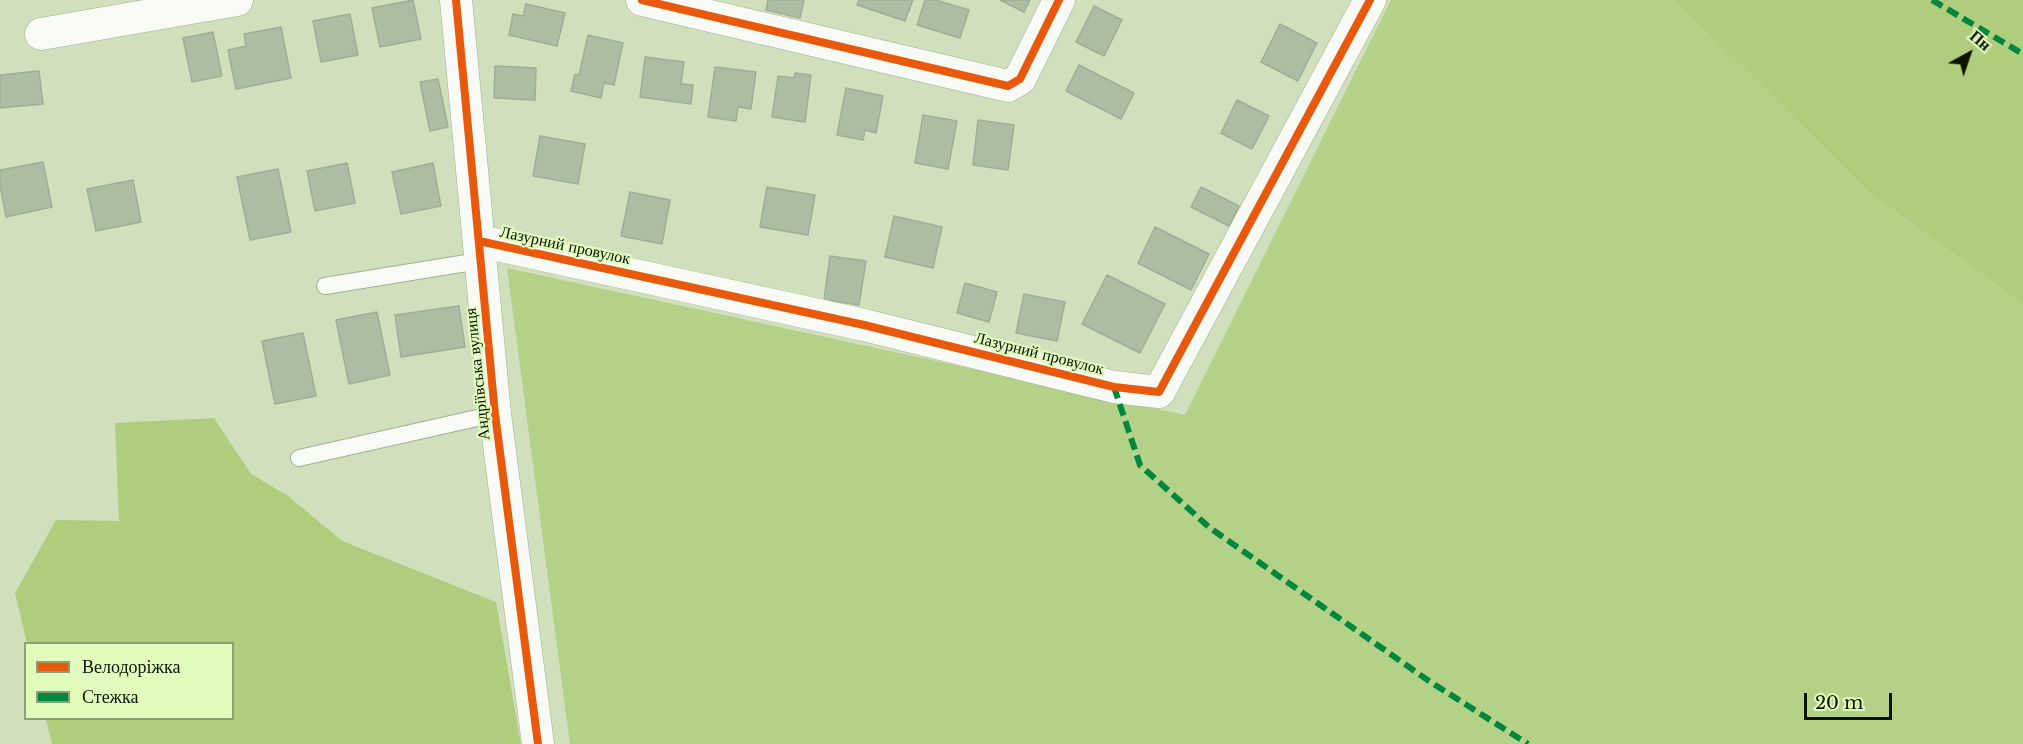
<!DOCTYPE html>
<meta charset="utf-8">
<style>
body{margin:0}
#map{position:relative;width:2023px;height:744px;overflow:hidden;background:#d0dfbc;font-family:"Libre Baskerville",serif}
canvas{display:block}
.legend{position:absolute;left:24px;top:642px;width:210px;height:78px;box-sizing:border-box;background:#e0fbbb;border:2px solid #8b9f70;margin:0;padding:8px 10px;list-style:none;font-size:18px;color:#0c1400}
.legend li{display:flex;align-items:center;gap:12px;height:30px}
.legend b{width:30px;border:2px solid #8b9f70}
.north{position:absolute;left:1939px;top:24px;width:60px;height:60px;-webkit-text-stroke:4px #e0fbbb;paint-order:stroke;rotate:40deg;font-size:16px;font-weight:700;line-height:24px;text-align:center;color:#0c1400}
.north::after{content:'';display:block;margin:auto;width:21px;height:27px;background:#0c1400;clip-path:polygon(50% 0,100% 100%,50% 72%,0 100%)}
.scale{position:absolute;left:1804px;top:693px;width:88px;height:27px;box-sizing:border-box;border:3px solid #0c1400;border-top:0;padding-left:8px;font-size:18px;line-height:21px;white-space:nowrap;color:#0c1400;-webkit-text-stroke:4px #e0fbbb;paint-order:stroke}
</style>
<div id="map">
<canvas width="2023" height="744"></canvas>
<ul class="legend">
<li><b style="height:8px;background:#e8590c"></b>Велодоріжка</li>
<li><b style="height:8px;background:#00873e"></b>Стежка</li>
</ul>
<div class="north">Пн</div>
<div class="scale">20 m</div>
</div>
<script>
const c = document.querySelector('canvas').getContext('2d');
c.lineJoin = 'round';
function fill(path, color) { c.fillStyle = color; c.fill(path, 'evenodd'); }
const shape = rows => new Path2D(rows.map(r => 'M' + r).join(''));
function strokePath(path, color, width, dash) { c.strokeStyle = color; c.lineWidth = width; c.lineCap = dash ? 'butt' : 'round'; c.setLineDash(dash || []); c.stroke(path); }
function write(font, color, halo, rows, align = 'center') {
  c.font = font + ' "Libre Baskerville",serif'; c.lineWidth = 4.5; c.setLineDash([]); c.textBaseline = 'middle'; c.strokeStyle = halo; c.fillStyle = color; for (const [text, x, y, turn = 0] of rows) {
    c.save(); c.translate(x, y); c.rotate((+turn || 0) * Math.PI / 180); c.textAlign = isNaN(turn) ? turn : align; if (halo) c.strokeText(text, 0, 0); c.fillText(text, 0, 0); c.restore();
  }
}
fill(shape([
 [1391,0,1674,0,1871,194,2023,304,2023,744,570,744,507,268,1185,415]
]), '#b4d188');
fill(shape([
 [1674,0,2023,0,2023,304,1871,194],
 [214,418,251,474,288,496,342,541,496,602,521,744,52,744,46,719,232,718,232,644,27,643,15,593,56,520,119,521,115,423]
]), '#afcd7c');
const building = shape([
 [413,0,421,39,380,47,372,8,413,0],
 [768,0,804,0,800,18,766,10,768,0],
 [859,0,913,0,905,21,857,5,859,0],
 [925,0,936,0,969,10,960,38,917,25,925,0],
 [1000,0,1030,0,1024,12,1000,0],
 [526,4,565,13,557,46,509,35,513,14,523,16,526,4],
 [1094,6,1122,20,1104,56,1076,42,1094,6],
 [350,14,358,55,321,62,313,21,350,14],
 [1280,24,1317,43,1298,81,1261,62,1280,24],
 [281,27,291,78,236,89,228,50,246,46,244,34,281,27],
 [213,32,222,76,192,82,183,38,213,32],
 [588,35,623,43,614,85,604,83,601,98,571,91,575,74,579,75,588,35],
 [645,57,684,62,681,84,693,85,691,104,640,97,645,57],
 [1079,65,1134,93,1121,119,1066,91,1079,65],
 [495,66,536,68,535,100,494,98,495,66],
 [715,67,756,72,751,109,738,107,736,121,708,117,715,67],
 [39,71,43,104,0,108,0,75,39,71],
 [795,73,811,75,805,122,772,117,778,76,794,78,795,73],
 [438,79,448,127,430,131,420,82,438,79],
 [846,88,883,96,876,133,865,130,863,140,837,135,846,88],
 [1237,100,1269,116,1252,149,1221,133,1237,100],
 [923,115,957,121,948,169,915,163,923,115],
 [978,120,1014,125,1008,170,973,165,978,120],
 [540,136,585,144,578,184,533,176,540,136],
 [43,162,52,207,6,217,0,185,0,170,43,162],
 [347,163,355,203,315,211,307,171,347,163],
 [433,163,441,206,401,214,392,172,433,163],
 [278,169,291,232,250,240,237,177,278,169],
 [133,180,141,222,96,231,87,189,133,180],
 [767,187,815,195,808,235,760,227,767,187],
 [1201,187,1239,206,1229,226,1191,207,1201,187],
 [630,192,670,200,662,244,621,236,630,192],
 [894,216,942,227,933,268,885,257,894,216],
 [1155,227,1209,254,1191,290,1138,263,1155,227],
 [830,256,866,261,859,305,824,300,830,256],
 [1107,275,1165,304,1140,353,1082,324,1107,275],
 [965,283,997,292,989,322,957,313,965,283],
 [1024,294,1065,302,1057,341,1016,333,1024,294],
 [459,306,465,347,401,357,395,315,459,306],
 [377,312,390,375,349,384,336,320,377,312],
 [303,333,316,396,275,404,262,341,303,333]
]);
fill(building, '#adbda4');
strokePath(building, '#9eaf96', 1.5);
const lane = shape([
 [325,286,479,261],
 [299,458,495,414]
]);
const street = shape([
 [456,0,495,414,538,744],
 [642,0,1008,86,1020,79,1059,0],
 [41,34,237,0],
 [479,241,864,325,1114,387,1159,392,1370,0]
]);
strokePath(lane, '#a3af93', 18);
strokePath(street, '#a3af93', 33);
strokePath(lane, '#f8faf5', 16);
strokePath(street, '#f8faf5', 32);
strokePath(shape([
 [1932,0,2023,54],
 [1114,387,1140,465,1210,528,1429,681,1528,744]
]), '#00873e', 6, [12, 6]);
strokePath(shape([
 [456,0,495,414,538,744],
 [642,0,1008,86,1020,79,1059,0],
 [479,241,864,325,1114,387,1159,392,1370,0]
]), '#e8590c', 8);
write('16px', '#0c1400', '#e0fbbb', [
 ["Лазурний провулок",565,246,12],
 ["Лазурний провулок",1039,354,14],
 ["Андріївська вулиця",478,374,-96]
]);
</script>
